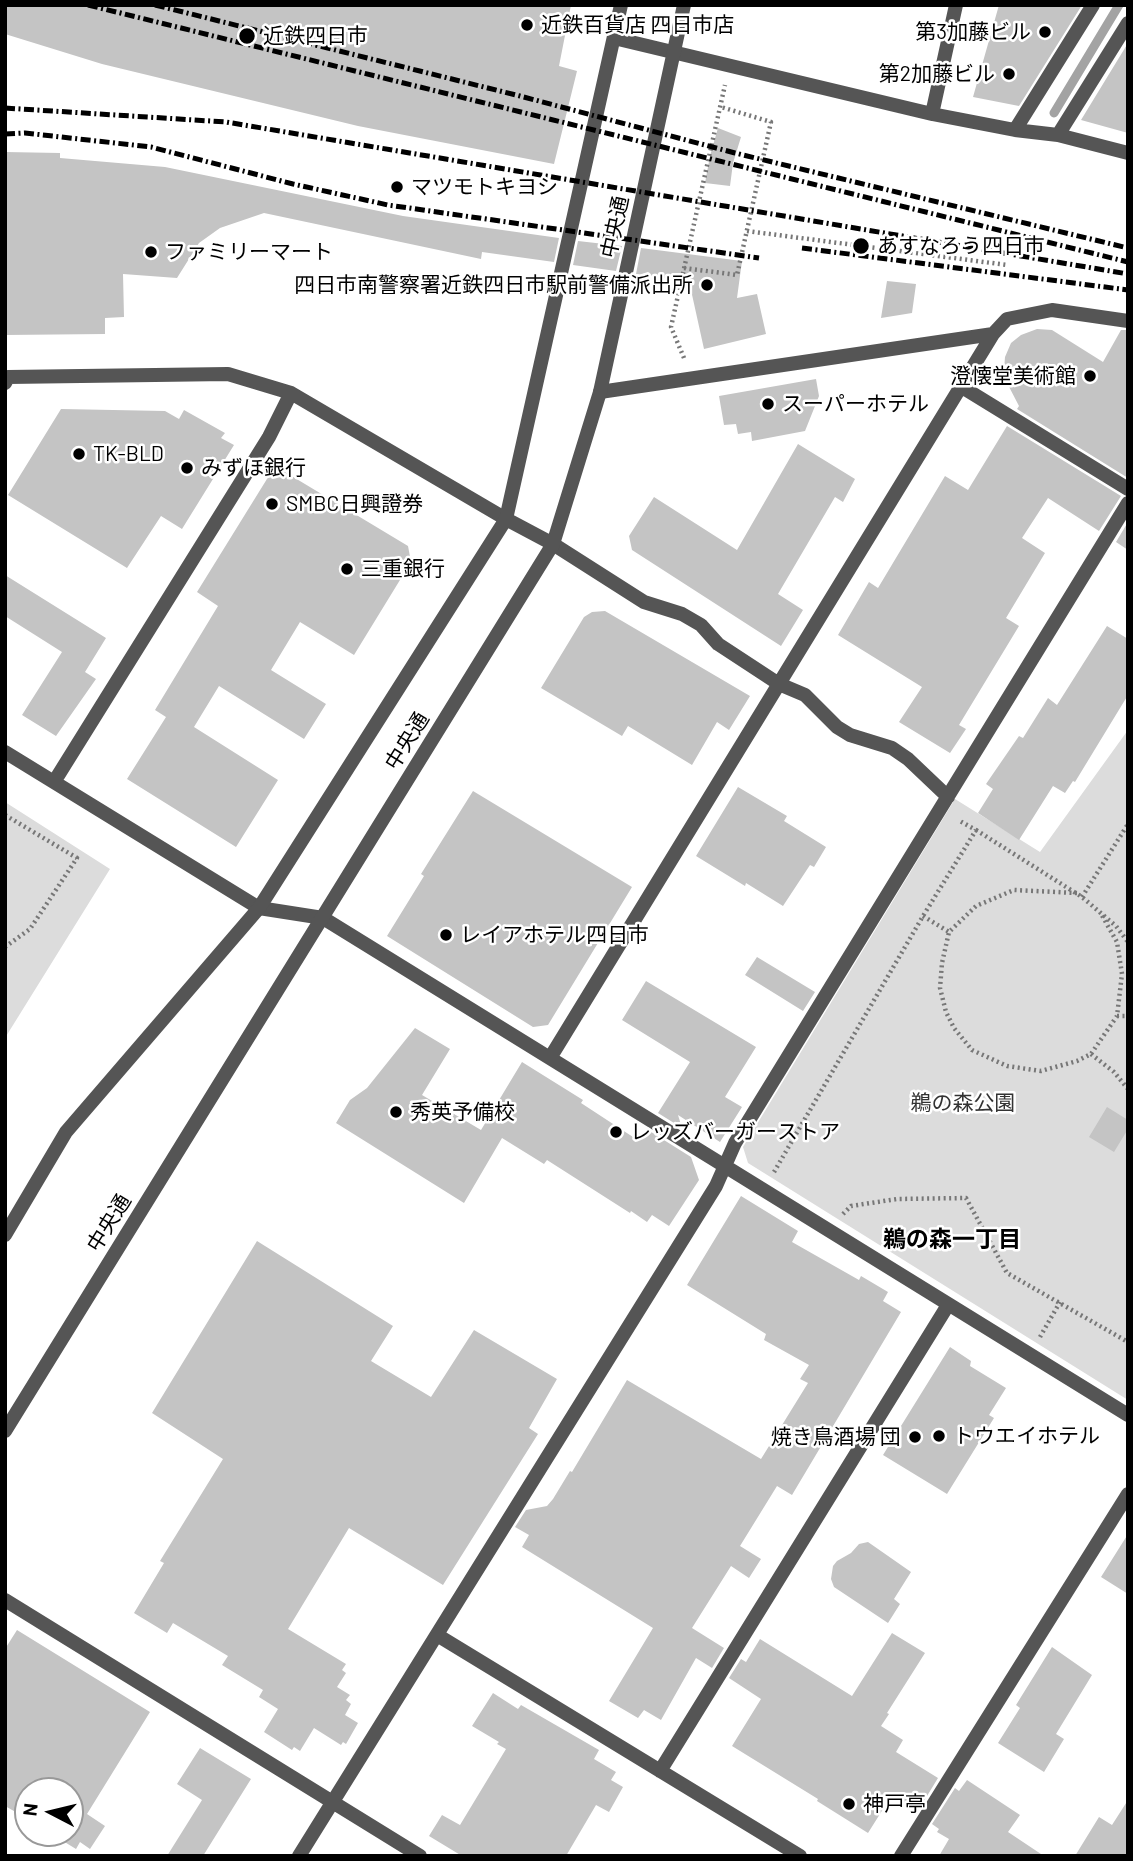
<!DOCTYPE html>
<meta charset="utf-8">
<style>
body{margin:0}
#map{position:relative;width:1133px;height:1861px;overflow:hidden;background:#fff;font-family:Barlow,sans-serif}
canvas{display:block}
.frame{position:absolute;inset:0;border:7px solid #000;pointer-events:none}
.north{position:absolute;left:14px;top:1777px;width:70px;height:70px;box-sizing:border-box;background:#fff;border:2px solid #999;border-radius:50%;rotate:277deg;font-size:19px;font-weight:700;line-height:28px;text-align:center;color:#000}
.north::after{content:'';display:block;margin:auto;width:24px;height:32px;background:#000;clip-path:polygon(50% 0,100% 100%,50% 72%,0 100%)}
</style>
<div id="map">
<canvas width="1133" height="1861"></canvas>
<div class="frame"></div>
<div class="north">N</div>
</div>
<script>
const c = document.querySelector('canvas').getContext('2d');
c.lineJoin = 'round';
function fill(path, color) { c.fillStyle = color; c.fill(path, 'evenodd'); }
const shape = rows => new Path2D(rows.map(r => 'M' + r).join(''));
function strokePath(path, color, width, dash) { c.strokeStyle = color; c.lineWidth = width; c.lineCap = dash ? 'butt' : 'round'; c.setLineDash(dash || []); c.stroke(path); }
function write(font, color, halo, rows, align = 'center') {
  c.font = font + ' Barlow,"Noto Sans JP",sans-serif'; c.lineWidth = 5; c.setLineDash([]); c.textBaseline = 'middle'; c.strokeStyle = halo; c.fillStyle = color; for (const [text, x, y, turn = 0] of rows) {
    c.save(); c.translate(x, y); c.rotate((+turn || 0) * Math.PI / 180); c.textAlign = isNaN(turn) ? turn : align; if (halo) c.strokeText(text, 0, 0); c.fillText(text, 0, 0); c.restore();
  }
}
fill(shape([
 [1128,730,1128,1400,748,1163,743,1147,955,799,1040,852],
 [5,802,110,869,5,1038]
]), '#dcdcdc');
strokePath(shape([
 [1054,113,1119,5]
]), '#a3a3a3', 9);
fill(shape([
 [5,5,571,5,559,66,577,71,554,164,358,126,102,64,5,34],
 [999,5,1082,5,1019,106,973,97],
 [1128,43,1128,133,1081,120],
 [718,128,741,137,733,163,730,186,705,183,710,156],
 [5,152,60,153,60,158,165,167,403,216,559,238,554,262,482,252,481,259,264,213,220,228,199,243,177,278,123,274,124,317,105,318,105,334,5,335],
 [578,241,622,246,616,271,573,265],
 [641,248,742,261,737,298,757,294,766,334,704,349,689,281,636,274],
 [887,281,916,284,912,313,881,318],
 [1037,329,1052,330,1103,362,1121,330,1128,330,1128,478,1017,409,1019,406,1006,381,1004,370,1005,357,1011,343,1021,335],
 [816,379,819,396,805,431,752,441,751,432,738,434,736,424,724,425,719,396],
 [61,409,165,411,179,419,184,410,225,433,221,438,234,445,182,529,161,516,127,568,8,495],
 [1007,426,1121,496,1099,531,1048,498,1022,538,1045,553,1006,618,1019,626,959,725,966,729,950,753,899,722,922,687,838,635,869,582,878,588,945,476,968,490],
 [798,444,855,479,843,502,835,497,778,594,803,610,781,646,632,550,629,536,654,497,737,550],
 [275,466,408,546,411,562,354,655,300,622,271,670,326,704,304,739,219,686,194,727,278,780,236,847,127,779,166,717,155,710,218,606,197,592],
 [1128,522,1128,550,1116,542],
 [5,575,106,638,85,672,96,679,56,736,22,715,62,652,5,616],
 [605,611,750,696,729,730,717,722,692,765,628,726,622,736,541,688,584,617,592,612],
 [1107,626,1128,639,1128,695,1075,782,1073,781,1065,793,1053,786,1019,840,978,813,993,789,986,784,1019,736,1023,738,1048,698,1057,705],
 [738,787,787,816,784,821,826,847,814,867,810,865,783,906,746,883,745,886,696,856],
 [473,791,632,887,548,1025,533,1027,387,936,424,876,421,874],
 [757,957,815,992,803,1011,745,975],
 [646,981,756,1047,725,1097,742,1107,720,1142,678,1115,682,1128,658,1113,690,1062,622,1020],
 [415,1028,450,1049,422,1095,481,1130,522,1062,583,1100,581,1103,633,1137,636,1131,644,1136,648,1130,691,1157,699,1180,669,1226,652,1215,647,1222,631,1211,630,1213,547,1160,544,1164,502,1138,464,1203,336,1123,350,1100,367,1088],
 [1107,1107,1128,1120,1128,1129,1114,1152,1089,1137],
 [741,1196,798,1231,792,1242,859,1280,861,1276,888,1292,883,1301,901,1312,792,1495,777,1486,740,1546,761,1559,749,1578,731,1566,692,1628,724,1648,712,1668,696,1658,661,1720,644,1710,638,1718,609,1701,653,1628,522,1547,529,1535,515,1527,526,1510,547,1506,553,1499,570,1471,572,1472,627,1380,761,1459,808,1383,800,1379,809,1365,764,1340,766,1334,687,1285],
 [257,1241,393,1326,371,1361,431,1397,474,1330,557,1379,529,1428,538,1434,443,1585,349,1528,288,1629,346,1664,342,1670,346,1673,337,1687,350,1695,346,1700,351,1704,345,1715,358,1723,346,1744,343,1742,341,1745,314,1728,300,1751,294,1747,292,1750,264,1732,278,1709,259,1697,263,1690,222,1665,228,1656,173,1623,167,1633,134,1613,164,1563,160,1561,223,1459,152,1413],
 [950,1347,971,1361,970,1366,1006,1388,989,1415,994,1418,947,1494,883,1455],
 [1128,1534,1128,1594,1101,1577],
 [868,1542,911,1572,894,1599,900,1604,888,1623,834,1587,831,1579,833,1566,837,1561,851,1553,859,1544],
 [17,1630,150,1712,87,1814,105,1826,90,1849,80,1842,76,1849,50,1833,70,1833,70,1791,28,1791,28,1819,5,1806,5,1649],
 [892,1633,925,1653,887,1713,889,1714,881,1726,903,1740,896,1752,938,1778,916,1814,890,1798,868,1833,817,1801,818,1799,732,1746,761,1699,729,1678,741,1659,746,1662,760,1639,852,1696],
 [1052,1647,1092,1675,1056,1734,1064,1739,1044,1772,998,1743,1020,1708,1016,1705],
 [493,1693,518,1709,521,1705,599,1750,594,1759,616,1772,611,1780,623,1787,609,1812,596,1805,566,1856,462,1856,429,1836,442,1815,460,1825,506,1749,497,1744,499,1742,472,1726],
 [200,1748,251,1779,203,1856,167,1856,202,1800,177,1784],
 [967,1780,1020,1815,1008,1832,1044,1856,939,1856,949,1839,937,1832,939,1829,932,1824,955,1788,959,1791],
 [1128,1800,1128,1856,1075,1856,1099,1817,1112,1825]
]), '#c4c4c4');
strokePath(shape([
 [747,231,1007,265],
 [684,268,737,275,771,122,721,107],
 [684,358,671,327,725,85],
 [5,815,77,858,30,929,5,947],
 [976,830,1082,897,1116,926,1128,942],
 [1077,893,1014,890,976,906,949,932,942,963,940,988,946,1012,954,1028,972,1050,1007,1066,1041,1071,1077,1061,1091,1054,1117,1016,1122,974,1117,942,1100,912],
 [1082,897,1128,824],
 [923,916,949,932],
 [1117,1016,1128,1016],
 [1091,1054,1114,1072,1128,1089],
 [774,1172,923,916,976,830,958,820],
 [843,1214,851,1206,897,1199,966,1198,1007,1273,1128,1342],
 [1040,1337,1060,1302]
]), '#777', 4.5, [2, 3.5]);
strokePath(shape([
 [614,38,932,114,1015,130,1058,135,1128,153],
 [932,114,956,5],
 [1015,130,1093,5],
 [1058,135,1128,23],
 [5,383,8,377,228,374,291,393,506,519],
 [962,387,1128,489],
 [600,392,993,334],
 [553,544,644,602,682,614,701,625,718,644,779,684,805,695,837,727,850,735,892,748,908,759,948,797],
 [5,752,259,908,323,918,1128,1415],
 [54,782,269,437,291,393],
 [550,1058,993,334,1007,319,1052,310,1128,321],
 [5,1600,420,1856],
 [437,1635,800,1856],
 [660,1771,948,1305],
 [299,1856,716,1186,735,1143,1128,503],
 [901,1856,1128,1494]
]), '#555', 14);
strokePath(shape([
 [506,519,553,544],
 [5,1235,66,1132,259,908,506,519,621,5],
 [5,1431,553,544,600,392,684,5]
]), '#555', 14);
strokePath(shape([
 [88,5,1128,262],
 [155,5,520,96,735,153,1128,248],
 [5,108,226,122,1128,274],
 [5,134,25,133,151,147,293,184,388,205,759,258],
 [802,248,1128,290]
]), '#000', 5, [10, 3.5, 2, 3.5]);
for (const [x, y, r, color] of [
 [527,25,7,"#000"],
 [1045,32,7,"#000"],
 [247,36,9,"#000"],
 [1009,74,7,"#000"],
 [397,187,7,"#000"],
 [861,246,9,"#000"],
 [151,252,7,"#000"],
 [707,285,7,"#000"],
 [1090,376,7,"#000"],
 [768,404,7,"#000"],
 [79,454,7,"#000"],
 [187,468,7,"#000"],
 [272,504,7,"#000"],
 [347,569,7,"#000"],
 [446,935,7,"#000"],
 [396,1112,7,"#000"],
 [616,1132,7,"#000"],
 [939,1436,7,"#000"],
 [915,1437,7,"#000"],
 [849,1804,7,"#000"]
]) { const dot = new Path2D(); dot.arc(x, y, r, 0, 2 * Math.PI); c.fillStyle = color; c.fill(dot); strokePath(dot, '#fff', 2.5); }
write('21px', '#000', '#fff', [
 ["近鉄百貨店 四日市店",541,25],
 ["第3加藤ビル",1031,32,"right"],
 ["近鉄四日市",263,36],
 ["第2加藤ビル",995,74,"right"],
 ["マツモトキヨシ",411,187],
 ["あすなろう四日市",877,246],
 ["ファミリーマート",165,252],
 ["四日市南警察署近鉄四日市駅前警備派出所",693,285,"right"],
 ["澄懐堂美術館",1076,376,"right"],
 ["スーパーホテル",782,404],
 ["TK-BLD",93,454],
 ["みずほ銀行",201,468],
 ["SMBC日興證券",286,504],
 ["三重銀行",361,569],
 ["レイアホテル四日市",460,935],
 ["秀英予備校",410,1112],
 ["レッズバーガーストア",630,1132],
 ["トウエイホテル",953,1436],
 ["焼き鳥酒場 団",901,1437,"right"],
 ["神戸亭",863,1804]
], 'left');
write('21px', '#000', '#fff', [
 ["中央通",615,227,-78],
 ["中央通",407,741,-58],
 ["中央通",109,1223,-58]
]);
write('21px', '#333', '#fff', [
 ["鵜の森公園",963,1103]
]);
write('bold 23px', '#000', '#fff', [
 ["鵜の森一丁目",952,1239]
]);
</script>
